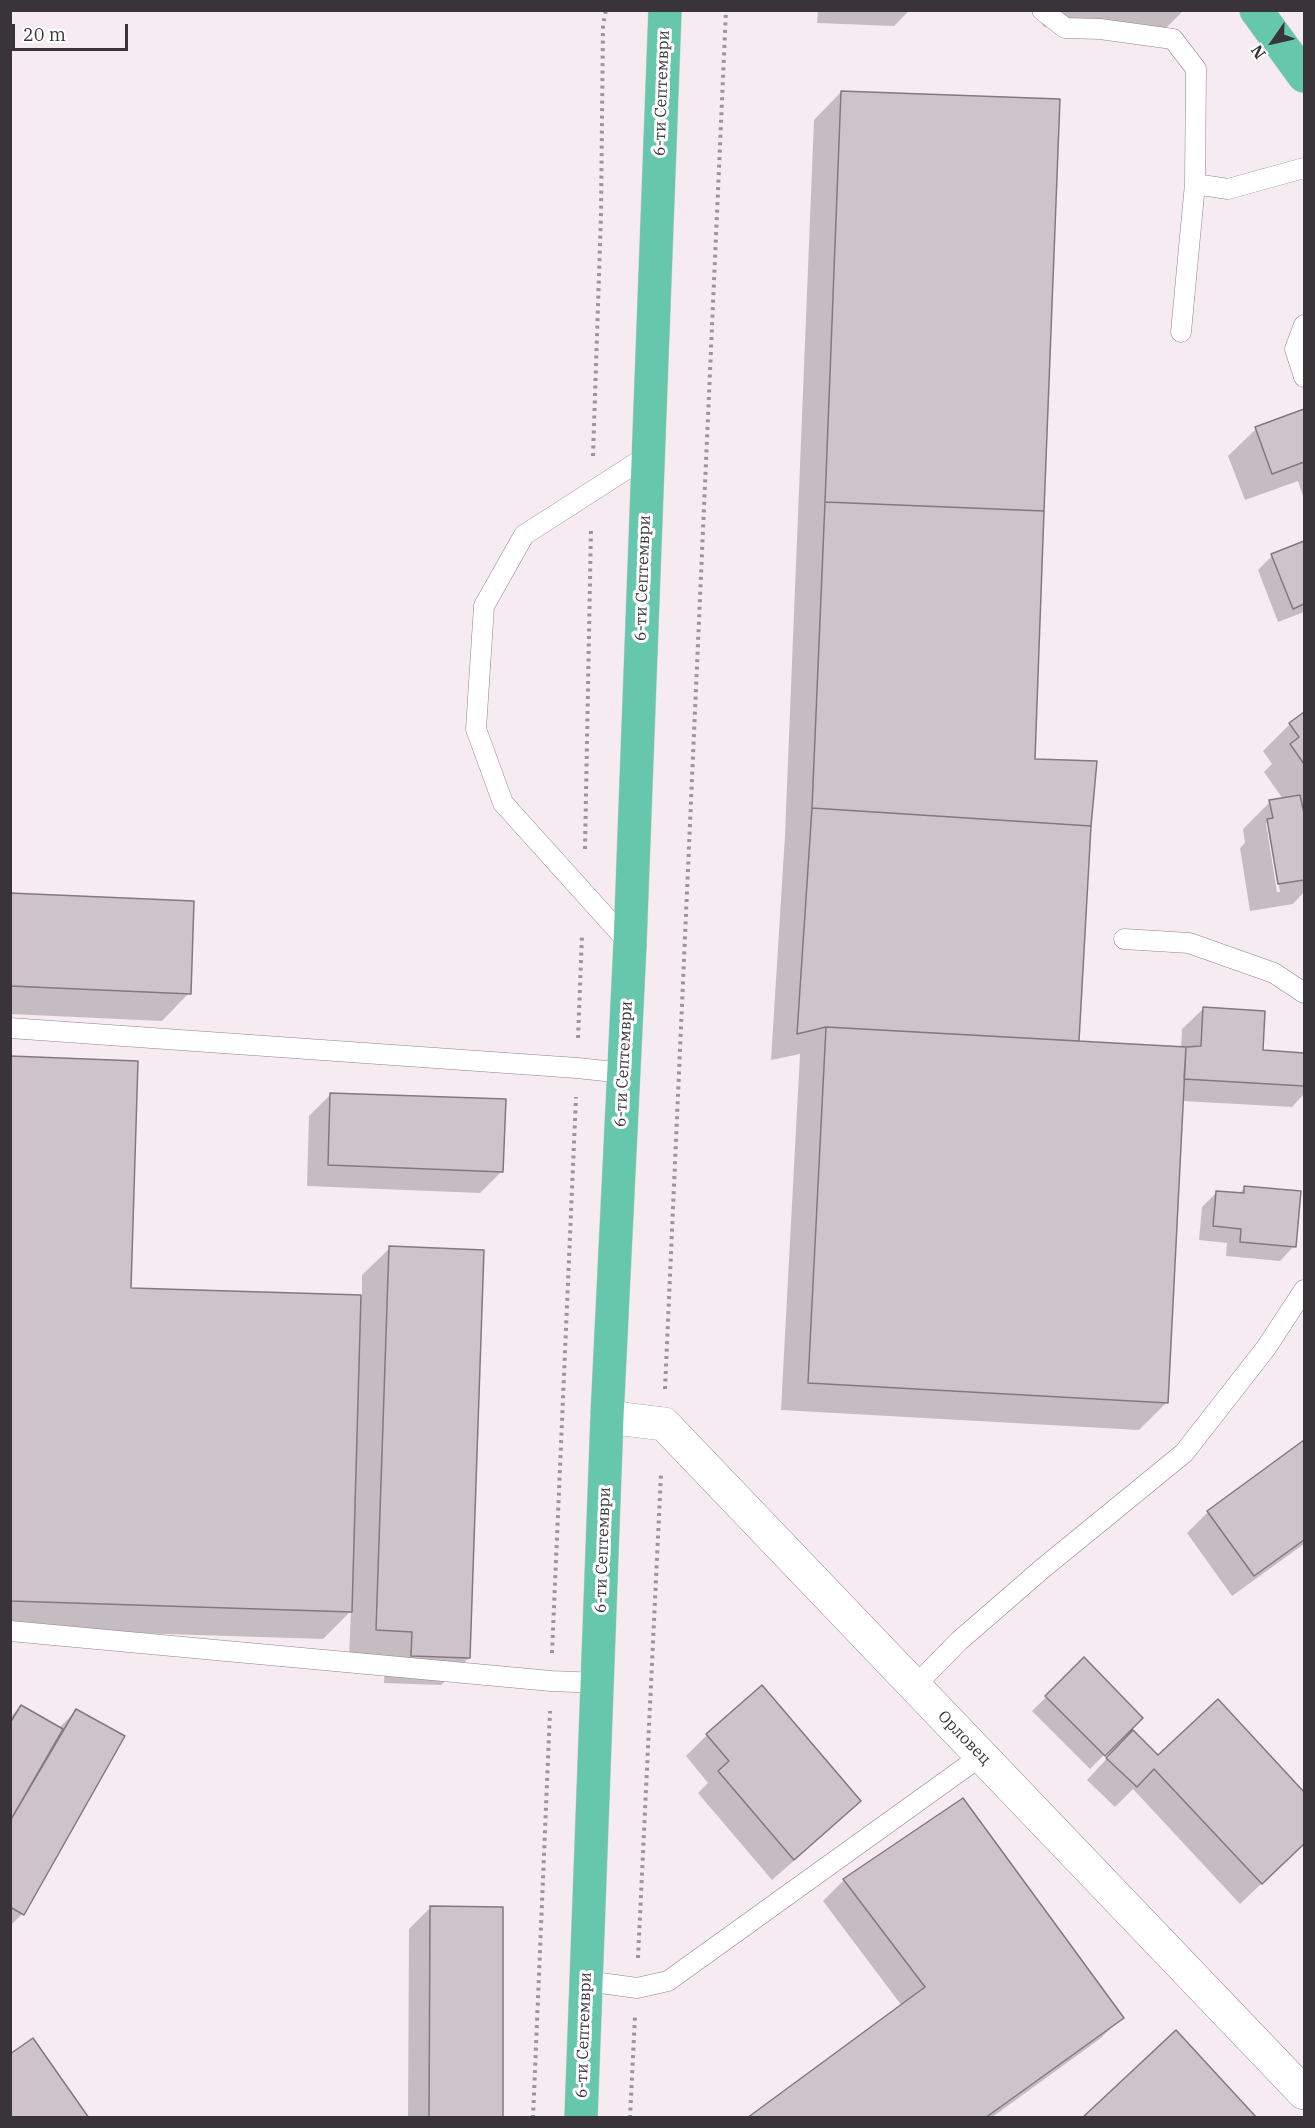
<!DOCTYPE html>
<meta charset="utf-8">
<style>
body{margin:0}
#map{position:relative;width:1315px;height:2128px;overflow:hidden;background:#f7ebf2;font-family:"IBM Plex Serif",serif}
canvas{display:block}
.frame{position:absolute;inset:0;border:12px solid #383437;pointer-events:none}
.north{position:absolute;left:1243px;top:12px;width:60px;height:60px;-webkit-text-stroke:4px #fff;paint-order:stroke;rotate:236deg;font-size:16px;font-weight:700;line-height:24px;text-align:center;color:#383437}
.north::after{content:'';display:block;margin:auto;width:21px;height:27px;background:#383437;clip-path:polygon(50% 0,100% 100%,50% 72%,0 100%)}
.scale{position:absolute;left:12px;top:24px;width:116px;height:27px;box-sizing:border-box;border:3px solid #383437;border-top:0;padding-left:8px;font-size:18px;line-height:21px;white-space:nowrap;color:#383437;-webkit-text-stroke:4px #fff;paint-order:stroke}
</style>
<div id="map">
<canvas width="1315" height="2128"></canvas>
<div class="frame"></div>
<div class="north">N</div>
<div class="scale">20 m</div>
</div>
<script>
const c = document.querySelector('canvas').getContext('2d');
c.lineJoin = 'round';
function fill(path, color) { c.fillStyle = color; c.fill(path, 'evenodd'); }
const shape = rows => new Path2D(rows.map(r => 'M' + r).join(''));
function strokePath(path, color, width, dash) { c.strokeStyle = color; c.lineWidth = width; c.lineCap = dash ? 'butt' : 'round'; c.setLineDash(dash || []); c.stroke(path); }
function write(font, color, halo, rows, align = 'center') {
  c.font = font + ' "IBM Plex Serif",serif'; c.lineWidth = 6; c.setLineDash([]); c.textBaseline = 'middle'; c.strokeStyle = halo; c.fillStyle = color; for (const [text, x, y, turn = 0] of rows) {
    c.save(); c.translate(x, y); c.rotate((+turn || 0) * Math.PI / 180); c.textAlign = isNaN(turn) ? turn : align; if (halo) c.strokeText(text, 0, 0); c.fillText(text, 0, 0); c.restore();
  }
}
fill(shape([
 [818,10,910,10,894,26,817,23],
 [1033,10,1184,10,1162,32,1044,27],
 [841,92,1034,760,1089,826,1078,1042,1181,1048,1182,1029,1204,1008,1261,1051,1304,1054,1304,1094,1292,1107,1182,1101,1166,1403,1139,1430,781,1410,800,1054,771,1060,785,835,814,120],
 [1304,410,1304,499,1298,481,1245,500,1228,456,1256,429],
 [1304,543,1304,612,1278,622,1258,570,1272,556],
 [1304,714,1304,892,1293,904,1250,911,1240,848,1245,843,1243,829,1270,802,1283,799,1264,772,1272,764,1263,751,1290,724],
 [1266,823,1269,823,1280,892,1277,892],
 [10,894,189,993,162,1021,10,1014],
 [10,1058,130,1289,362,1297,362,1275,390,1248,469,1658,441,1685,384,1683,385,1659,349,1657,351,1611,323,1639,10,1629],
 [330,1095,502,1171,480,1193,307,1186,309,1116],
 [1245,1188,1294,1246,1280,1261,1226,1256,1227,1243,1199,1240,1202,1207,1216,1193,1238,1194],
 [1304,1442,1304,1544,1232,1596,1187,1533,1208,1512],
 [1084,1660,1141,1718,1090,1769,1032,1711],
 [1217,1701,1304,1794,1304,1843,1240,1904,1133,1789,1115,1807,1087,1780,1112,1753,1158,1757],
 [21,1706,59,1728,76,1711,123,1737,22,1914,10,1926,10,1717],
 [707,1735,859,1801,838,1822,772,1880,698,1793,708,1783,686,1756],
 [844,1880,1122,2017,1101,2038,991,2118,748,2118,902,2006,823,1901],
 [430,1908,501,2118,408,2118,409,1929]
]), '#0003');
const building = shape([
 [841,91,1060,99,1044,511,825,502,841,91],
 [1304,409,1304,462,1272,474,1255,427,1304,409],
 [825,502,1044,511,1035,759,1097,761,1091,826,812,808,825,502],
 [1304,541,1304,604,1293,609,1271,554,1304,541],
 [1304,712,1304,764,1290,744,1299,737,1289,723,1304,712],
 [1300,795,1304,813,1304,880,1278,884,1267,819,1273,818,1269,800,1300,795],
 [812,808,1091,826,1079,1041,826,1027,797,1034,812,808],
 [10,893,194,901,191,994,10,986,10,893],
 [1203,1007,1265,1011,1263,1050,1304,1053,1304,1086,1184,1079,1186,1047,1201,1046,1203,1007],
 [826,1027,1186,1047,1168,1403,808,1383,826,1027],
 [10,1056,138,1061,131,1288,361,1295,352,1612,10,1601,10,1056],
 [330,1093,506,1099,503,1172,328,1165,330,1093],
 [1244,1186,1301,1191,1296,1247,1240,1242,1241,1229,1213,1226,1216,1191,1244,1193,1244,1186],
 [389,1246,484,1250,470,1658,411,1656,412,1632,376,1630,389,1246],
 [1304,1440,1304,1540,1254,1576,1207,1511,1304,1440],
 [1084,1657,1143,1718,1105,1756,1045,1696,1084,1657],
 [762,1685,861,1801,794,1860,718,1771,729,1761,706,1734,762,1685],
 [1218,1699,1304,1792,1304,1844,1262,1884,1154,1769,1137,1787,1106,1758,1133,1730,1158,1755,1218,1699],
 [21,1705,63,1729,10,1821,10,1723,21,1705],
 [76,1709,125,1736,24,1915,10,1907,10,1821,76,1709],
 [963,1798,1124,2018,985,2118,747,2118,925,1987,843,1879,963,1798],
 [430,1906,503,1907,503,2118,429,2118,430,1906],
 [1176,2030,1257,2118,1082,2118,1176,2030],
 [33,2038,89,2118,10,2118,10,2054,33,2038]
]);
fill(building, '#cec3ca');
strokePath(building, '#82787e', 1.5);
const service = shape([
 [1042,10,1065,28,1100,29,1173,39,1196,69,1195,184,1181,332],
 [1195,184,1228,189,1304,168],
 [1304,325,1295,349,1304,377],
 [1124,939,1189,943,1274,973,1304,993],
 [630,944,503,803,476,729,484,606,524,535,647,456],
 [10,1028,577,1068,624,1073],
 [10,1631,551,1681,598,1683],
 [915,1686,959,1641,1042,1569,1184,1453,1266,1348,1304,1290],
 [586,1981,637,1988,668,1981,981,1756]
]);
const minor = shape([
 [607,1417,664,1424,1304,2093]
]);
const primary = shape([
 [1256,10,1304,76],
 [581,2118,607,1417,630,944,665,10]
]);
strokePath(service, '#8e848a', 21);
strokePath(minor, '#8e848a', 34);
strokePath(primary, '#cfcecf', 34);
strokePath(shape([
 [593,456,601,215,603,25,606,10],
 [585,849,591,527],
 [578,1038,582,935],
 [665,1389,726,10],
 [552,1653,576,1097],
 [638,1958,661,1474],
 [533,2118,550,1711],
 [630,2118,635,2016]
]), '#9c9499', 4, [3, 4.5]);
strokePath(service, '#fff', 20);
strokePath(minor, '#fff', 33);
strokePath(primary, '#66c7ad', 33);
write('16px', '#383437', '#fff', [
 ["6-ти Септември",662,93,-88],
 ["6-ти Септември",643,578,-88],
 ["6-ти Септември",624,1064,-87],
 ["6-ти Септември",603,1550,-88],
 ["Орловец",964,1738,46],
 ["6-ти Септември",584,2035,-88]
]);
</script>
